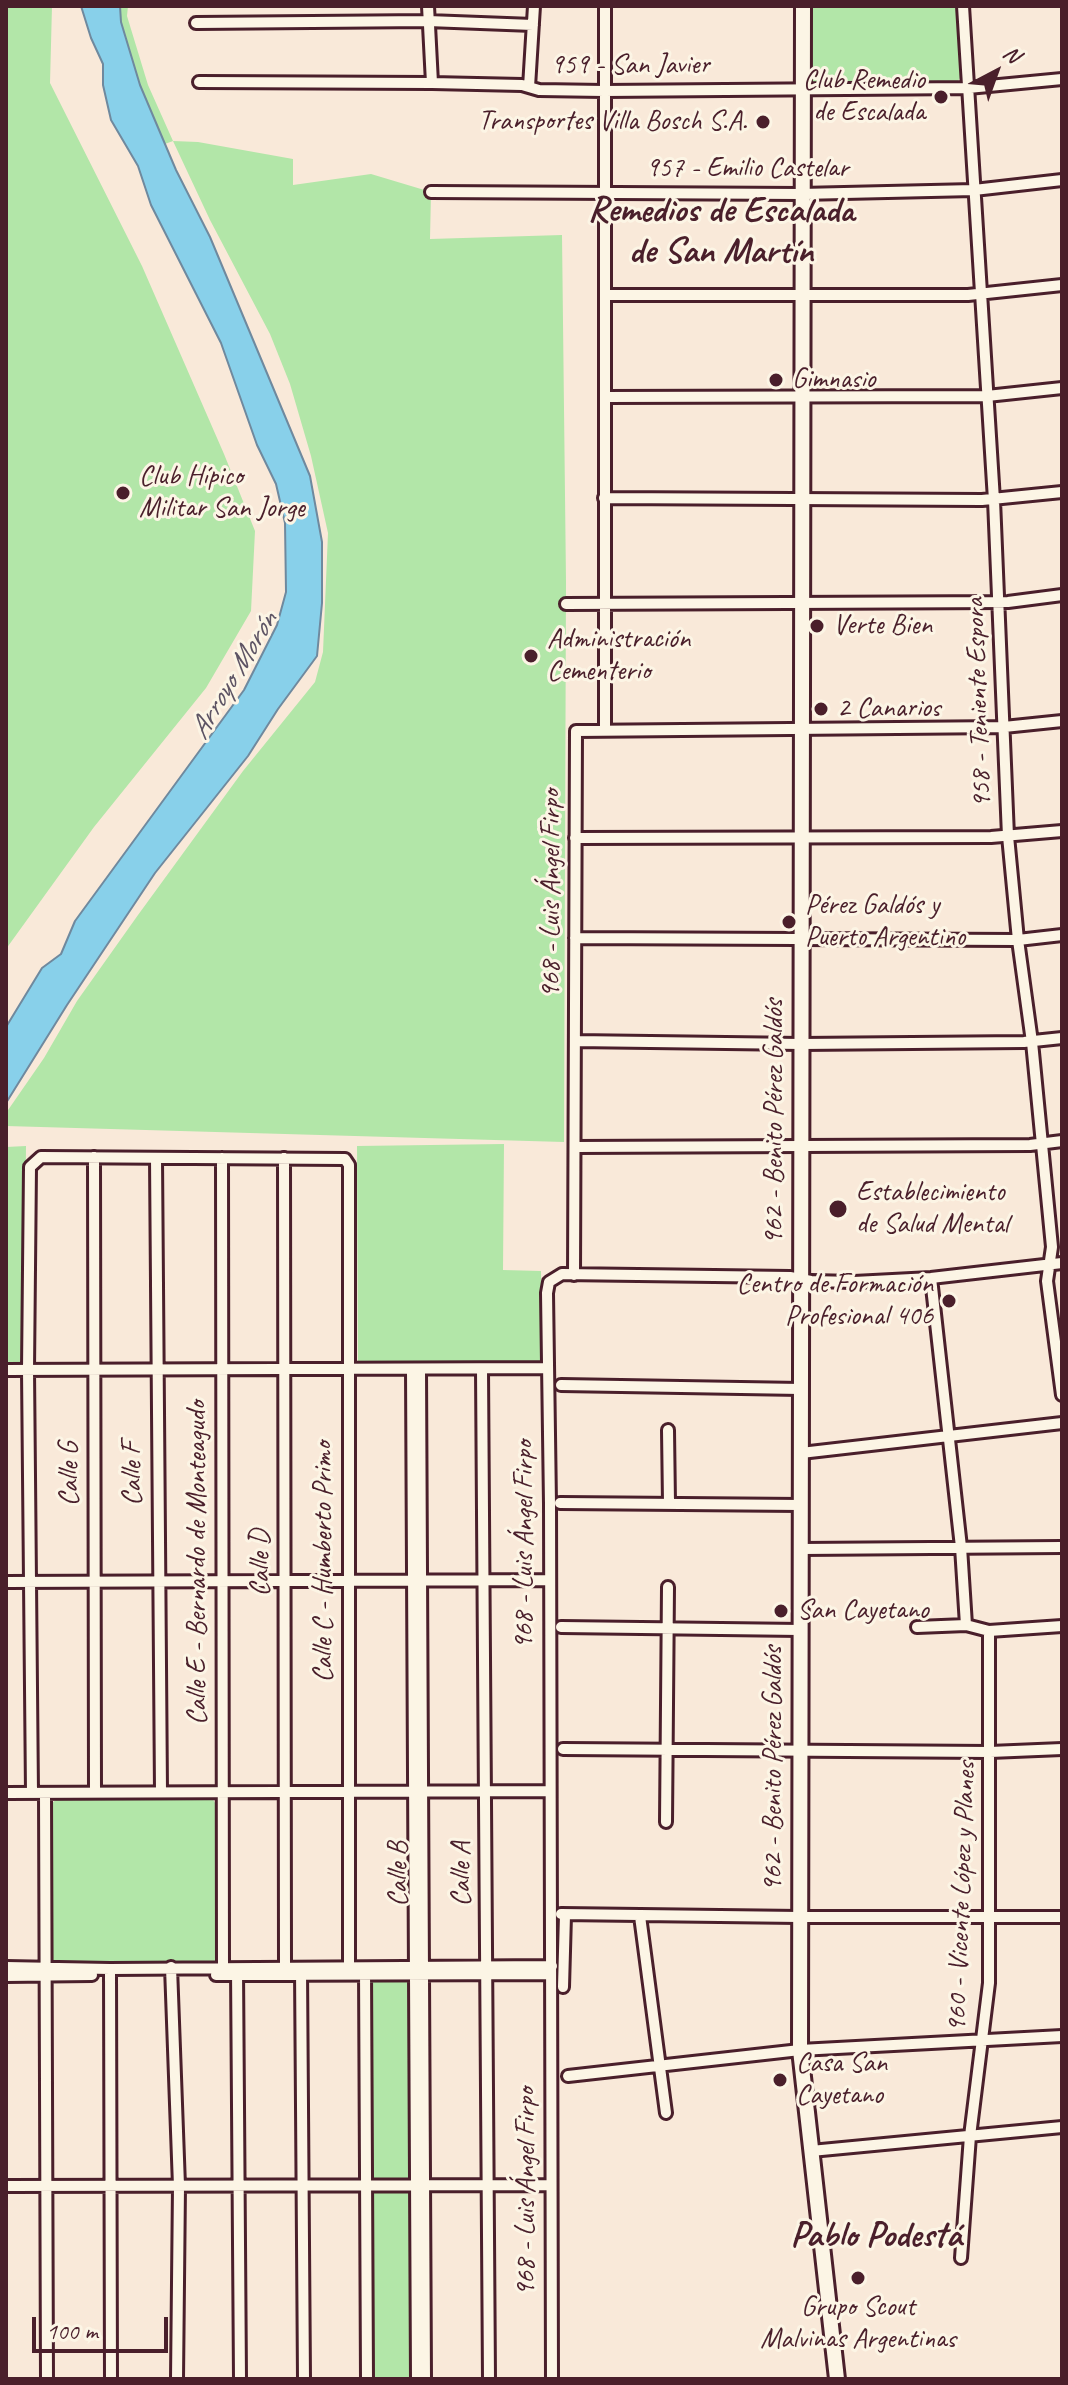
<!DOCTYPE html>
<meta charset="utf-8">
<style>
body{margin:0}
#map{position:relative;width:1068px;height:2385px;overflow:hidden;background:#f9e9d9;font-family:Caveat,sans-serif}
canvas{display:block}
.frame{position:absolute;inset:0;border:8px solid #4a1f2b;pointer-events:none}
.north{position:absolute;left:956px;top:32px;width:80px;height:80px;-webkit-text-stroke:6px #fcf5e5;paint-order:stroke;rotate:41deg;font-size:22px;font-weight:700;line-height:32px;text-align:center;color:#4a1f2b}
.north::after{content:'';display:block;margin:auto;width:28px;height:36px;background:#4a1f2b;clip-path:polygon(50% 0,100% 100%,50% 72%,0 100%)}
.scale{position:absolute;left:32px;top:2317px;width:136px;height:36px;box-sizing:border-box;border:4px solid #4a1f2b;border-top:0;padding-left:10px;font-size:24px;line-height:28px;white-space:nowrap;color:#4a1f2b;-webkit-text-stroke:6px #fcf5e5;paint-order:stroke}
</style>
<div id="map">
<canvas width="1068" height="2385"></canvas>
<div class="frame"></div>
<div class="north">N</div>
<div class="scale">100 m</div>
</div>
<script>
const c = document.querySelector('canvas').getContext('2d');
c.lineJoin = 'round';
function fill(path, color) { c.fillStyle = color; c.fill(path, 'evenodd'); }
const shape = rows => new Path2D(rows.map(r => 'M' + r).join(''));
function strokePath(path, color, width, dash) { c.strokeStyle = color; c.lineWidth = width; c.lineCap = dash ? 'butt' : 'round'; c.setLineDash(dash || []); c.stroke(path); }
function write(font, color, halo, rows, align = 'center') {
  c.font = font + ' Caveat,sans-serif'; c.lineWidth = 6; c.setLineDash([]); c.textBaseline = 'middle'; c.strokeStyle = halo; c.fillStyle = color; for (const [text, x, y, turn = 0] of rows) {
    c.save(); c.translate(x, y); c.rotate((+turn || 0) * Math.PI / 180); c.textAlign = isNaN(turn) ? turn : align; if (halo) c.strokeText(text, 0, 0); c.fillText(text, 0, 0); c.restore();
  }
}
fill(shape([
 [6,6,52,6,50,83,142,266,224,454,255,531,251,611,206,688,94,827,6,949],
 [120,6,128,6,127,16,148,85,173,141,198,142,293,159,293,185,371,174,431,192,430,239,562,235,566,582,564,1142,6,1126,6,1113,44,1058,77,1001,138,915,243,771,315,682,323,652,328,533,311,456,290,384,270,334,210,220,173,141,165,144,140,85,121,22],
 [811,6,959,6,962,75,956,84,817,87,811,82],
 [504,1144,503,1270,541,1271,542,1364,358,1362,357,1146],
 [26,1146,24,1366,6,1366,6,1147],
 [212,1798,217,1806,218,1957,213,1963,56,1963,51,1958,51,1804,57,1799],
 [365,1974,415,1974,417,2379,367,2379]
]), '#b2e6a8');
const water = shape([
 [81,6,120,6,121,22,140,85,176,170,210,237,310,476,322,542,322,603,317,656,278,709,248,756,155,873,67,1005,6,1103,6,1027,42,968,61,954,75,921,244,690,277,625,286,592,285,523,276,484,257,445,221,343,151,205,138,166,111,120,103,85,103,64,91,38,81,6]
]);
fill(water, '#88d0ea');
strokePath(water, '#6f899e', 2);
const minor = shape([
 [428,6,432,83],
 [605,6,605,729],
 [963,6,994,500,1008,836,1018,940,1032,1042,1052,1247,1047,1281,1062,1395],
 [196,23,428,21,533,25],
 [199,82,432,83,522,85,539,90,604,91,968,88,1062,79],
 [529,87,534,6],
 [431,192,801,194,974,190,1062,180],
 [606,295,968,295,1062,285],
 [605,397,987,396,1062,388],
 [604,498,982,500,1062,492],
 [566,604,1008,602,1062,595],
 [575,838,991,837,1062,831],
 [575,938,1018,940,1062,935],
 [575,1041,801,1044,1024,1042,1062,1038],
 [575,1147,1030,1145,1062,1141],
 [94,1157,95,1791],
 [156,1158,161,1791],
 [222,1158,223,1968],
 [284,1158,285,1967],
 [574,1275,576,731,1004,727,1062,721],
 [931,1278,961,1547,966,1625],
 [412,1369,417,2379],
 [420,1369,425,2379],
 [482,1369,489,2379],
 [6,1370,548,1368],
 [561,1385,801,1389],
 [668,1430,669,1503],
 [801,1453,1062,1423],
 [560,1503,801,1505],
 [801,1549,1062,1547],
 [6,1582,550,1580],
 [561,1627,801,1630],
 [917,1627,966,1625,989,1631,1062,1626],
 [563,1749,990,1752,1062,1749],
 [6,1793,549,1791],
 [32,1793,28,1370,30,1167,41,1157,345,1159,349,1165,349,1966],
 [45,1793,47,2379],
 [666,1822,668,1587],
 [561,1914,799,1917,1062,1917],
 [640,1916,666,2113],
 [6,1967,110,1969,552,1966],
 [171,1967,179,2186,177,2379],
 [365,1968,367,2379],
 [110,1969,111,2379],
 [237,1969,240,2379],
 [301,1969,304,2379],
 [216,1975,551,1974],
 [6,1976,92,1975],
 [563,1987,565,1915],
 [568,2076,800,2050,1062,2036],
 [811,2151,1062,2127],
 [6,2186,551,2185],
 [961,2258,970,2136,989,1983,989,1631],
 [552,2379,550,1504,547,1293,549,1282,562,1274,790,1277,811,1281,854,1282,931,1278,1062,1263]
]);
const major = shape([
 [803,6,800,2050,837,2379]
]);
strokePath(minor, '#4a1f2b', 16);
strokePath(major, '#4a1f2b', 20);
strokePath(minor, '#fcf5e5', 10);
strokePath(major, '#fcf5e5', 14);
for (const [x, y, r, color] of [
 [941,97,8,"#4a1f2b"],
 [763,122,8,"#4a1f2b"],
 [776,380,8,"#4a1f2b"],
 [123,493,8,"#4a1f2b"],
 [817,626,8,"#4a1f2b"],
 [531,656,8,"#4a1f2b"],
 [821,709,8,"#4a1f2b"],
 [789,922,8,"#4a1f2b"],
 [838,1209,10,"#4a1f2b"],
 [949,1301,8,"#4a1f2b"],
 [781,1611,8,"#4a1f2b"],
 [780,2080,8,"#4a1f2b"],
 [858,2278,8,"#4a1f2b"]
]) { const dot = new Path2D(); dot.arc(x, y, r, 0, 2 * Math.PI); c.fillStyle = color; c.fill(dot); strokePath(dot, '#fcf5e5', 3); }
write('28px', '#4a1f2b', '#fcf5e5', [
 ["959 - San Javier",630,66],
 ["957 - Emilio Castelar",747,169],
 ["958 - Teniente Espora",979,703,-92],
 ["968 - Luis Ángel Firpo",552,894,-90],
 ["962 - Benito Pérez Galdós",775,1122,-90],
 ["Calle G",70,1474,-90],
 ["Calle F",133,1474,-90],
 ["968 - Luis Ángel Firpo",525,1545,-90],
 ["Calle C - Humberto Primo",324,1562,-90],
 ["Calle E - Bernardo de Monteagudo",198,1563,-90],
 ["Calle D",261,1563,-90],
 ["962 - Benito Pérez Galdós",774,1769,-90],
 ["Calle B",399,1874,-90],
 ["Calle A",462,1874,-90],
 ["960 - Vicente López y Planes",962,1897,-88],
 ["968 - Luis Ángel Firpo",527,2192,-90]
]);
write('28px', '#4a1f2b', '#fcf5e5', [
 ["Club Remedio",925,81,"right"],
 ["de Escalada",925,113,"right"],
 ["Transportes Villa Bosch S.A.",747,122,"right"],
 ["Gimnasio",792,380],
 ["Club Hípico",139,477],
 ["Militar San Jorge",139,509],
 ["Verte Bien",833,626],
 ["Administración",547,640],
 ["Cementerio",547,672],
 ["2 Canarios",837,709],
 ["Pérez Galdós y",805,906],
 ["Puerto Argentino",805,938],
 ["Establecimiento",856,1193],
 ["de Salud Mental",856,1225],
 ["Centro de Formación",933,1285,"right"],
 ["Profesional 406",933,1317,"right"],
 ["San Cayetano",797,1611],
 ["Casa San",796,2064],
 ["Cayetano",796,2096],
 ["Grupo Scout",858,2308,"center"],
 ["Malvinas Argentinas",858,2340,"center"]
], 'left');
write('italic 30px', '#5d5464', '#fcf5e5', [
 ["Arroyo Morón",234,676,-59]
]);
write('bold 36px', '#4a1f2b', '#fcf5e5', [
 ["Remedios de Escalada",721,212],
 ["de San Martín",721,253],
 ["Pablo Podestá",876,2237]
]);
</script>
